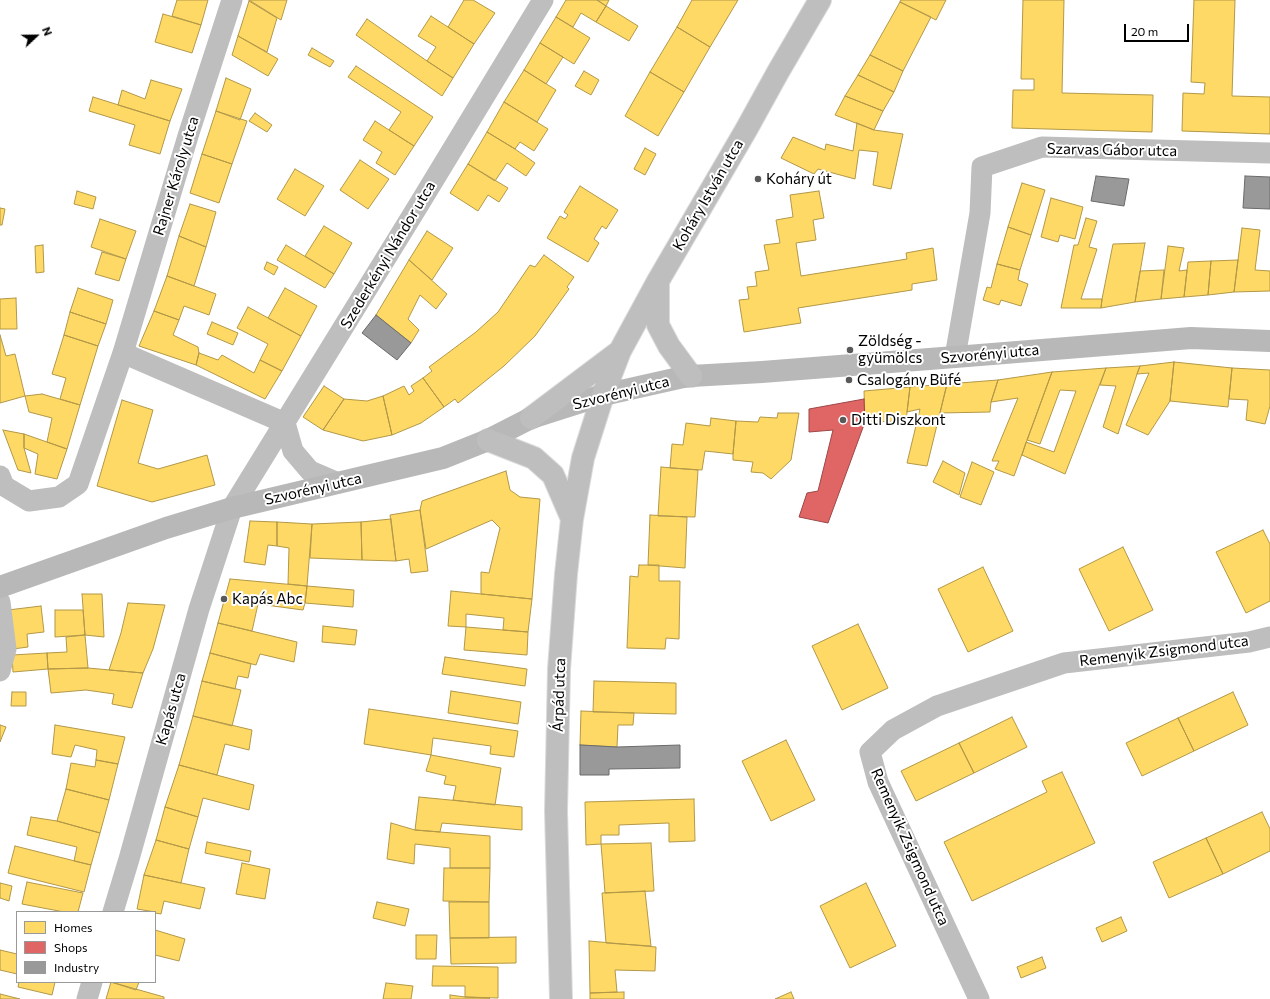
<!DOCTYPE html>
<meta charset="utf-8">
<style>
body{margin:0}
#map{position:relative;width:1270px;height:999px;overflow:hidden;background:#fff;font-family:Commissioner,sans-serif}
canvas{display:block}
.legend{position:absolute;left:16px;top:911px;width:140px;height:72px;box-sizing:border-box;background:#fff;border:1px solid #999;margin:0;padding:5px 7px;list-style:none;font-size:12px;color:#000}
.legend li{display:flex;align-items:center;gap:8px;height:20px}
.legend b{width:20px;border:1px solid #999}
.north{position:absolute;left:16px;top:16px;width:40px;height:40px;-webkit-text-stroke:3px #fff;paint-order:stroke;rotate:68deg;font-size:11px;font-weight:700;line-height:16px;text-align:center;color:#000}
.north::after{content:'';display:block;margin:auto;width:14px;height:18px;background:#000;clip-path:polygon(50% 0,100% 100%,50% 72%,0 100%)}
.scale{position:absolute;left:1124px;top:24px;width:65px;height:18px;box-sizing:border-box;border:2px solid #000;border-top:0;padding-left:5px;font-size:12px;line-height:14px;white-space:nowrap;color:#000;-webkit-text-stroke:3px #fff;paint-order:stroke}
</style>
<div id="map">
<canvas width="1270" height="999"></canvas>
<ul class="legend">
<li><b style="height:11px;background:#ffd966"></b>Homes</li>
<li><b style="height:11px;background:#e06666"></b>Shops</li>
<li><b style="height:11px;background:#999"></b>Industry</li>
</ul>
<div class="north">N</div>
<div class="scale">20 m</div>
</div>
<script>
const c = document.querySelector('canvas').getContext('2d');
c.lineJoin = 'round';
function fill(path, color) { c.fillStyle = color; c.fill(path, 'evenodd'); }
const shape = rows => new Path2D(rows.map(r => 'M' + r).join(''));
function strokePath(path, color, width, dash) { c.strokeStyle = color; c.lineWidth = width; c.lineCap = dash ? 'butt' : 'round'; c.setLineDash(dash || []); c.stroke(path); }
function write(font, color, halo, rows, align = 'center') {
  c.font = font + ' Commissioner,sans-serif'; c.lineWidth = 4; c.setLineDash([]); c.textBaseline = 'middle'; c.strokeStyle = halo; c.fillStyle = color; for (const [text, x, y, turn = 0] of rows) {
    c.save(); c.translate(x, y); c.rotate((+turn || 0) * Math.PI / 180); c.textAlign = isNaN(turn) ? turn : align; if (halo) c.strokeText(text, 0, 0); c.fillText(text, 0, 0); c.restore();
  }
}
const homes = shape([
 [177,0,208,0,201,25,172,16,177,0],
 [249,0,287,0,281,20,249,0],
 [464,0,473,0,495,13,474,44,448,27,464,0],
 [566,0,597,0,606,6,596,22,581,13,573,27,556,17,566,0],
 [597,0,609,0,606,6,597,0],
 [692,0,738,0,710,47,677,27,692,0],
 [901,0,946,0,936,20,900,2,901,0],
 [1023,0,1064,0,1062,93,1153,95,1152,132,1012,128,1013,90,1034,90,1034,79,1021,79,1023,0],
 [1194,0,1235,0,1232,96,1270,97,1270,134,1182,131,1183,93,1204,94,1205,83,1191,82,1194,0],
 [249,1,277,18,267,52,238,36,249,1],
 [900,2,931,17,903,71,870,55,900,2],
 [606,6,638,26,629,41,596,22,606,6],
 [163,14,201,25,192,53,155,42,163,14],
 [431,16,474,44,453,78,427,61,436,47,418,36,431,16],
 [556,17,590,38,574,64,540,43,556,17],
 [367,19,427,61,453,78,442,96,356,35,367,19],
 [677,27,710,47,684,92,650,72,677,27],
 [238,36,278,59,268,76,232,55,238,36],
 [540,43,563,57,546,84,524,70,540,43],
 [312,48,334,61,330,67,308,55,312,48],
 [870,55,903,71,894,92,858,75,870,55],
 [356,66,433,117,414,146,389,130,401,112,348,77,356,66],
 [524,70,556,90,537,122,504,102,524,70],
 [584,71,599,80,591,95,575,86,584,71],
 [650,72,684,92,658,136,625,116,650,72],
 [858,75,894,92,883,111,845,96,858,75],
 [226,78,251,89,240,120,216,111,226,78],
 [151,80,182,89,170,121,118,105,122,90,145,99,151,80],
 [845,96,883,111,874,130,835,115,845,96],
 [93,97,170,121,160,154,129,145,135,125,89,111,93,97],
 [504,102,548,129,534,151,520,142,515,149,487,132,504,102],
 [216,111,247,121,232,164,202,154,216,111],
 [255,113,272,125,267,132,249,121,255,113],
 [375,121,414,146,395,175,376,163,382,152,363,140,375,121],
 [857,123,874,130,903,134,891,189,873,185,878,152,859,150,855,179,818,169,814,174,781,158,793,137,825,150,826,144,853,151,857,123],
 [487,132,515,149,535,163,526,176,507,163,495,181,468,164,487,132],
 [645,148,656,154,645,175,634,169,645,148],
 [202,154,232,164,219,203,190,193,202,154],
 [360,160,389,179,368,209,340,190,360,160],
 [468,164,508,188,499,202,488,195,478,211,450,193,468,164],
 [295,169,324,186,305,216,277,199,295,169],
 [1022,183,1045,190,1031,235,1008,227,1022,183],
 [580,186,618,210,606,229,602,226,594,239,599,243,588,262,547,238,560,216,565,219,568,215,564,212,580,186],
 [77,191,96,197,93,209,74,204,77,191],
 [819,191,824,218,813,220,816,240,796,243,801,276,907,259,906,253,933,248,937,280,912,284,912,290,798,308,801,323,744,332,739,300,749,299,747,287,757,286,755,272,769,270,764,245,780,243,776,220,793,217,790,195,819,191],
 [1051,198,1083,207,1075,239,1060,235,1058,242,1041,237,1051,198],
 [190,204,216,212,206,247,179,236,190,204],
 [0,208,5,209,2,225,0,225,0,208],
 [1086,218,1097,221,1089,247,1097,249,1081,299,1102,299,1101,308,1061,308,1074,245,1078,245,1086,218],
 [100,219,136,231,126,259,91,247,100,219],
 [324,226,352,243,334,274,305,256,324,226],
 [1008,227,1031,235,1020,270,997,264,1008,227],
 [1242,228,1260,230,1255,270,1270,271,1270,291,1234,292,1242,228],
 [427,231,453,248,432,280,409,260,427,231],
 [179,236,206,247,194,286,167,276,179,236],
 [1145,243,1135,302,1101,308,1102,299,1113,244,1145,243],
 [43,245,44,272,36,273,35,246,43,245],
 [286,245,334,274,325,288,277,260,286,245],
 [1168,246,1184,248,1179,271,1187,270,1184,297,1161,299,1168,246],
 [102,252,126,259,119,281,95,274,102,252],
 [544,255,574,277,567,287,569,289,535,336,504,366,458,403,455,399,444,407,423,378,432,371,429,367,476,332,498,312,530,265,535,267,544,255],
 [409,260,447,294,436,309,420,295,408,319,419,330,411,343,376,315,409,260],
 [1238,260,1234,292,1208,295,1211,261,1238,260],
 [1211,261,1208,295,1184,297,1188,262,1211,261],
 [267,262,278,267,274,275,264,269,267,262],
 [997,264,1020,270,1018,280,1028,284,1021,306,1001,300,999,305,983,300,987,287,991,288,997,264],
 [1164,270,1161,299,1135,302,1140,271,1164,270],
 [167,276,216,294,209,315,184,306,179,320,154,311,167,276],
 [78,288,113,300,106,324,70,312,78,288],
 [285,288,317,306,301,336,268,318,285,288],
 [16,298,17,329,0,329,0,299,16,298],
 [248,307,301,336,282,371,260,360,268,344,237,328,248,307],
 [154,311,179,320,173,335,198,347,199,353,196,365,139,346,154,311],
 [70,312,106,324,98,346,64,335,70,312],
 [212,322,238,333,233,345,207,334,212,322],
 [0,335,6,356,15,354,25,396,0,403,0,335],
 [64,335,98,346,80,405,60,399,66,378,52,374,64,335],
 [199,353,218,360,222,355,254,373,260,360,282,371,265,399,196,365,199,353],
 [1174,362,1170,401,1148,435,1126,425,1149,373,1137,374,1140,366,1174,362],
 [1174,362,1232,368,1228,407,1170,401,1174,362],
 [1140,366,1137,374,1118,434,1103,427,1116,386,1100,385,1106,368,1140,366],
 [1106,368,1065,474,1022,455,1026,442,1054,452,1076,391,1060,390,1040,444,1027,440,1052,372,1106,368],
 [1232,368,1270,370,1270,406,1265,424,1246,420,1248,400,1229,399,1232,368],
 [1052,372,1014,476,995,469,999,461,992,461,1018,398,991,402,998,380,1052,372],
 [423,378,444,407,421,423,392,435,383,396,404,386,409,395,414,391,411,386,423,378],
 [998,380,991,402,990,412,940,413,947,384,998,380],
 [947,384,927,466,907,463,920,409,907,412,910,387,947,384],
 [324,386,344,399,323,430,303,417,324,386],
 [910,387,906,421,865,422,864,391,910,387],
 [42,394,80,405,67,449,47,442,52,418,29,412,25,396,42,394],
 [383,396,392,435,363,441,323,430,344,399,367,401,383,396],
 [122,400,153,410,138,463,158,469,207,455,215,485,152,502,97,486,122,400],
 [778,413,799,413,791,460,771,479,763,473,751,472,753,462,733,460,733,454,736,421,758,422,760,417,777,418,778,413],
 [711,418,736,421,733,454,705,451,702,470,670,468,672,444,683,445,686,423,710,426,711,418],
 [3,430,24,434,24,448,31,473,18,470,3,430],
 [24,434,67,449,57,479,35,474,38,454,24,448,24,434],
 [943,461,965,473,959,495,933,482,943,461],
 [972,462,994,472,981,505,960,497,972,462],
 [661,467,698,470,695,517,658,516,661,467],
 [506,471,510,490,520,497,540,499,532,599,481,594,481,572,489,573,500,528,492,520,426,549,420,510,422,501,506,471],
 [420,510,428,571,411,573,409,559,396,561,390,515,420,510],
 [650,515,687,517,685,568,648,565,650,515],
 [391,519,396,561,362,560,361,522,391,519],
 [250,521,277,522,277,546,268,545,265,565,244,562,250,521],
 [277,522,312,524,307,586,288,584,289,548,277,546,277,522],
 [361,522,362,560,310,558,312,524,361,522],
 [1263,530,1270,544,1270,601,1246,613,1216,552,1263,530],
 [1123,547,1153,610,1109,631,1079,569,1123,547],
 [639,565,659,565,659,581,680,581,679,639,666,638,665,649,627,648,630,576,638,577,639,565],
 [983,567,1013,631,968,652,938,589,983,567],
 [230,579,307,586,305,603,303,610,258,604,252,631,218,623,230,579],
 [307,586,354,590,353,607,305,603,307,586],
 [451,591,532,599,528,632,503,630,504,618,466,614,466,627,448,626,451,591],
 [82,594,102,594,104,637,85,635,82,594],
 [128,603,165,605,153,649,143,673,109,670,121,633,128,603],
 [41,606,44,632,27,634,28,647,13,649,8,610,41,606],
 [55,610,83,610,85,635,55,637,55,610],
 [218,623,297,642,294,662,260,654,256,665,210,653,218,623],
 [858,624,888,688,842,710,812,646,858,624],
 [323,626,357,630,355,645,322,642,323,626],
 [466,627,528,632,527,655,464,650,466,627],
 [85,635,88,668,48,669,47,653,67,652,66,637,85,635],
 [47,653,48,669,13,672,12,655,47,653],
 [210,653,251,664,248,678,238,676,235,689,202,681,210,653],
 [445,657,527,669,525,686,442,674,445,657],
 [88,668,143,673,132,708,112,704,114,694,86,690,51,693,48,669,88,668],
 [202,681,241,690,232,726,193,716,202,681],
 [594,681,676,683,676,714,593,712,594,681],
 [451,691,521,702,518,724,448,713,451,691],
 [12,692,26,692,26,706,11,706,12,692],
 [1233,692,1248,725,1194,751,1178,718,1233,692],
 [369,709,518,731,514,757,490,754,491,746,433,738,431,755,364,744,369,709],
 [581,711,634,713,633,725,618,725,617,747,580,745,581,711],
 [193,716,252,730,249,750,225,744,217,775,179,765,193,716],
 [1012,717,1027,747,974,773,959,743,1012,717],
 [1178,718,1194,751,1142,776,1126,743,1178,718],
 [0,725,6,727,0,742,0,725],
 [55,725,125,737,118,764,96,760,97,750,75,745,71,757,52,754,55,725],
 [786,740,815,800,771,821,742,761,786,740],
 [959,743,974,773,916,801,901,771,959,743],
 [431,755,501,768,495,805,453,800,456,786,444,784,446,776,426,771,431,755],
 [96,760,118,764,109,800,66,789,71,763,95,767,96,760],
 [179,765,254,785,249,810,203,798,198,817,165,807,179,765],
 [1062,772,1095,843,972,901,944,842,1047,792,1042,781,1062,772],
 [66,789,109,800,100,833,57,821,66,789],
 [419,797,522,807,522,830,442,823,440,832,415,830,419,797],
 [694,799,695,841,669,842,669,823,619,825,619,835,601,835,601,844,586,845,585,802,694,799],
 [165,807,198,817,189,849,156,840,165,807],
 [1262,812,1270,829,1270,851,1223,874,1206,838,1262,812],
 [31,817,57,821,100,833,91,865,74,861,77,847,27,835,31,817],
 [391,823,415,830,490,836,490,868,450,868,450,848,415,844,414,864,387,859,391,823],
 [1206,838,1223,874,1169,898,1153,862,1206,838],
 [156,840,189,849,181,883,144,875,156,840],
 [207,842,251,851,249,862,205,853,207,842],
 [651,843,654,891,605,893,601,844,651,843],
 [15,846,91,865,84,892,8,873,15,846],
 [242,863,270,869,265,899,236,894,242,863],
 [444,868,490,868,489,902,443,901,444,868],
 [144,875,205,888,200,909,164,901,161,914,155,913,155,912,137,909,144,875],
 [27,882,83,893,78,912,64,912,22,904,27,882],
 [0,883,12,886,9,901,0,898,0,883],
 [866,883,896,946,850,968,820,906,866,883],
 [645,891,651,946,606,943,602,893,645,891],
 [377,902,409,909,405,926,373,918,377,902],
 [449,902,489,902,489,938,450,938,449,902],
 [1121,917,1127,931,1102,942,1096,928,1121,917],
 [155,930,185,939,179,961,155,955,155,930],
 [416,935,437,935,436,959,416,959,416,935],
 [516,937,516,963,451,964,450,938,516,937],
 [589,941,656,947,655,971,615,970,617,992,590,993,589,941],
 [0,950,17,954,17,974,0,970,0,950],
 [1042,957,1046,968,1021,978,1017,967,1042,957],
 [433,966,498,967,498,998,465,997,465,986,432,986,433,966],
 [19,982,55,982,52,995,18,987,19,982],
 [111,982,164,997,164,999,106,999,111,982],
 [111,982,139,982,136,990,111,982],
 [386,983,413,986,411,999,383,999,386,983],
 [624,992,624,999,590,999,590,993,624,992],
 [791,992,794,999,775,999,791,992],
 [0,994,20,999,0,999,0,994],
 [450,995,465,997,490,998,489,999,450,999,450,995]
]);
fill(homes, '#ffd966');
strokePath(homes, '#b29847', 1);
const shops = shape([
 [864,399,865,422,828,523,799,517,807,493,818,491,833,430,809,432,809,409,864,399]
]);
fill(shops, '#e06666');
strokePath(shops, '#9d4747', 1);
const industry = shape([
 [1096,176,1129,179,1124,206,1091,201,1096,176],
 [1245,176,1270,177,1270,209,1243,208,1245,176],
 [376,315,411,343,397,360,362,333,376,315],
 [580,745,617,747,680,745,680,768,609,769,609,775,580,775,580,745]
]);
fill(industry, '#999');
strokePath(industry, '#6b6b6b', 1);
const primary = shape([
 [658,283,658,325,669,346,691,376],
 [531,418,620,351],
 [488,440,534,458,553,475,572,519],
 [561,999,556,811,559,669,566,574,572,519,583,458,603,395,620,351,658,281,746,130,778,72,820,0]
]);
strokePath(primary, '#dbdbdb', 24);
strokePath(shape([
 [123,353,285,423],
 [955,357,980,213,982,167,1042,147,1270,153],
 [285,423,293,451,310,471,338,483],
 [0,476,4,486,29,501,59,497,78,484,123,353,188,136,232,0],
 [0,602,6,649,0,671],
 [113,912,129,859,199,609,232,508,418,206,543,0],
 [87,999,92,982],
 [979,999,878,782,870,752,893,730,937,706,1064,663,1249,642,1270,637]
]), '#bebebe', 21);
strokePath(shape([
 [0,587,166,528,232,508,443,458,488,440,531,418,603,395,679,378,691,376,762,372,955,357,1191,338,1270,341]
]), '#b8b8b8', 22);
strokePath(primary, '#bebebe', 22);
for (const [x, y, r, color] of [
 [758,179,4,"#595959"],
 [850,350,4,"#595959"],
 [849,380,4,"#595959"],
 [843,420,4,"#595959"],
 [224,599,4,"#595959"]
]) { const dot = new Path2D(); dot.arc(x, y, r, 0, 2 * Math.PI); c.fillStyle = color; c.fill(dot); strokePath(dot, '#fff', 1.5); }
write('15px', '#000', '#fff', [
 ["Szarvas Gábor utca",1112,150,1],
 ["Rajner Károly utca",176,176,-73],
 ["Koháry István utca",708,195,-60],
 ["Szederkényi Nándor utca",388,255,-59],
 ["Szvorényi utca",990,354,-5],
 ["Szvorényi utca",621,393,-14],
 ["Szvorényi utca",313,489,-13],
 ["Remenyik Zsigmond utca",1164,651,-7],
 ["Árpád utca",559,695,-88],
 ["Kapás utca",171,709,-74],
 ["Remenyik Zsigmond utca",910,847,66]
]);
write('15px', '#000', '#fff', [
 ["Koháry út",766,179],
 ["Zöldség -",858,341],
 ["gyümölcs",858,358],
 ["Csalogány Büfé",857,380],
 ["Ditti Diszkont",851,420],
 ["Kapás Abc",232,599]
], 'left');
</script>
